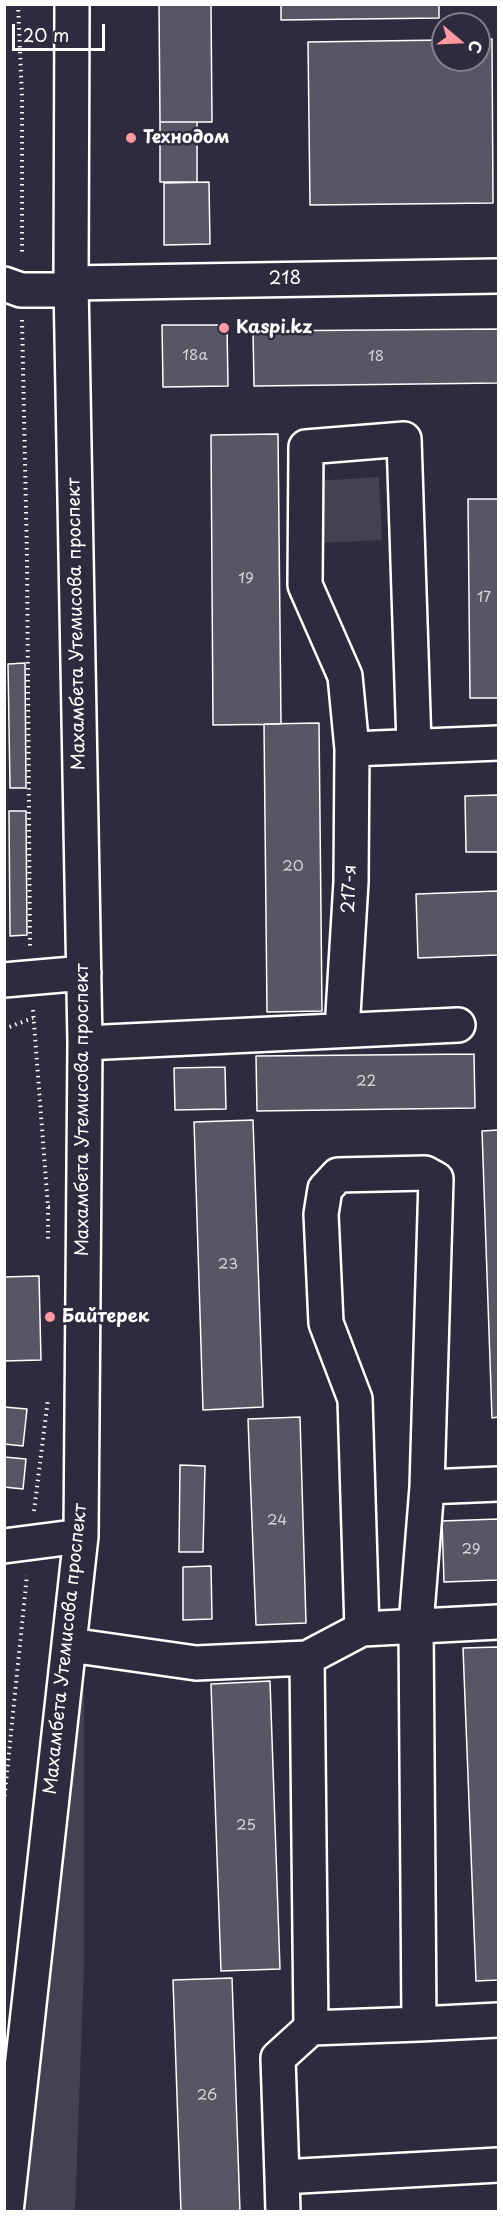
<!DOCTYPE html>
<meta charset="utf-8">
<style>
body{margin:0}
#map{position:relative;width:503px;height:2216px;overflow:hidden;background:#2f2a3d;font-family:"Playpen Sans",sans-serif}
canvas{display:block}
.frame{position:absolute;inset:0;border:6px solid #fff;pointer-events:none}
.north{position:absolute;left:431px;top:12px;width:60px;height:60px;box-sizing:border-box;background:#2f2a3d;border:2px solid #827f8b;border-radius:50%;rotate:109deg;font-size:16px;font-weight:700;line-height:24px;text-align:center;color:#fff}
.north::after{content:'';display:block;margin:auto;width:21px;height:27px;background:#ff9aa2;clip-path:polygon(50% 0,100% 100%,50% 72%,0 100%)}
.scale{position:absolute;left:12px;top:24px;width:93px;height:27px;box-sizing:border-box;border:3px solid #fff;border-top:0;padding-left:8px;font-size:18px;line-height:21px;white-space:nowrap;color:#fff;-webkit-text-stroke:4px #2f2a3d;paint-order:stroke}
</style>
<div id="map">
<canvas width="503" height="2216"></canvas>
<div class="frame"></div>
<div class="north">С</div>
<div class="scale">20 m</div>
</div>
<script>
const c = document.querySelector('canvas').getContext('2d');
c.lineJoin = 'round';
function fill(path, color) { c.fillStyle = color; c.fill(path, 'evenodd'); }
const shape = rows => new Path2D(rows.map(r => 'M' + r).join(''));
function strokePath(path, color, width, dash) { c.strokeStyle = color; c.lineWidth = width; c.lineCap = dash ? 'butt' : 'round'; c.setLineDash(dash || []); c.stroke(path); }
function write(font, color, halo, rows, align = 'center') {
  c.font = font + ' "Playpen Sans",sans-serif'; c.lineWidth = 5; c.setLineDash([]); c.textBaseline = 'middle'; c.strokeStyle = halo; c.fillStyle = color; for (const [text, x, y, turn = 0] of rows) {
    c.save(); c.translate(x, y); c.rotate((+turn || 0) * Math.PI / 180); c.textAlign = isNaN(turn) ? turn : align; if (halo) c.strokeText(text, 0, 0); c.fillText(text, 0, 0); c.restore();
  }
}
fill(shape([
 [379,477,382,540,321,543,318,481],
 [75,1673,84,1674,84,1967,75,2211,22,2212]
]), '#464152');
const building = shape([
 [159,4,211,4,212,122,160,122,159,4],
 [281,4,439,4,439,18,281,20,281,4],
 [492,39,493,203,310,205,308,42,443,40,443,60,479,60,479,40,492,39],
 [160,122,197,122,197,182,160,182,160,122],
 [209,182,210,244,164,245,164,183,209,182],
 [162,325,227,325,228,386,163,387,162,325],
 [498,329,498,383,254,386,253,331,498,329],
 [278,434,281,724,213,725,211,435,278,434],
 [468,499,498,499,498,698,470,698,468,499],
 [25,663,26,788,10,788,8,664,25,663],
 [319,723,322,1011,267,1012,264,724,319,723],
 [498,795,498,852,466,852,465,796,498,795],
 [9,811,26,811,27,935,10,936,9,811],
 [498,891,498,955,418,958,416,894,498,891],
 [474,1054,475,1108,257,1111,256,1056,474,1054],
 [225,1067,226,1109,175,1110,174,1068,225,1067],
 [253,1120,263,1407,203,1410,194,1122,253,1120],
 [498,1130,498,1417,492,1418,482,1131,498,1130],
 [39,1276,41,1360,4,1361,4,1277,39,1276],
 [4,1407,27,1409,23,1446,4,1444,4,1407],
 [300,1417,306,1623,256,1625,248,1419,300,1417],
 [4,1457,26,1459,23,1489,4,1487,4,1457],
 [180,1465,205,1466,203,1552,179,1552,180,1465],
 [498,1519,498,1580,444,1582,442,1521,498,1519],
 [211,1566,212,1619,183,1620,183,1567,211,1566],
 [498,1647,498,1980,476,1981,463,1648,498,1647],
 [270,1681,280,1969,221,1971,211,1684,270,1681],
 [232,1978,240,2212,181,2212,173,1980,232,1978]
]);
fill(building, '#595564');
strokePath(building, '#fff', 1.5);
const minor = shape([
 [71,283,498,276],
 [4,284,21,290,71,290],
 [352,749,498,743],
 [4,980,84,973],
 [342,1030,351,882,352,749,345,676,305,585,306,447,404,439,414,745],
 [85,1043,458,1025],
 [427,1487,498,1484],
 [4,1546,81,1536],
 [362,1629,355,1399,326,1323,321,1214,325,1189,338,1175,425,1173,436,1179,427,1487,416,1625,419,2024,498,2020],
 [70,1645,196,1663,307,1658,362,1629,498,1622],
 [311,2028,419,2024],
 [282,2177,278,2058,311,2028,307,1658],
 [6,2212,81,1536,85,1043,71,283,72,4],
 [283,2212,282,2177,498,2165]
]);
strokePath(minor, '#fff', 38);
strokePath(shape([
 [18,4,22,97,22,256],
 [22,320,27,557,30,946],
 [33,1010,48,1207,53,1207],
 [4,1029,33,1018],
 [48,1207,48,1239],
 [34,1511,48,1399],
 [4,1802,27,1575]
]), '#fff', 4, [1.5, 4.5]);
strokePath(minor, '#2f2a3d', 33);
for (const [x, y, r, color] of [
 [131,138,6,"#ff9aa2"],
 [224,328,6,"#ff9aa2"],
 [50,1317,6,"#ff9aa2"]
]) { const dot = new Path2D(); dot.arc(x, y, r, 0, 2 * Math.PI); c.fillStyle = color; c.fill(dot); strokePath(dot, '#2f2a3d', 2); }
write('15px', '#d6d4d8', null, [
 ["18а",195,356],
 ["18",376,357],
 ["19",246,579],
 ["17",484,598],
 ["20",293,867],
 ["22",366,1082],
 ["23",228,1265],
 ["24",277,1521],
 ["29",471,1550],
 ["25",246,1826],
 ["26",207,2096]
]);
write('bold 18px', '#fff', '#2f2a3d', [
 ["Технодом",143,138],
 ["Kaspi.kz",236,328],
 ["Байтерек",62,1317]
], 'left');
write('18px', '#fff', '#2f2a3d', [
 ["218",285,279,-1],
 ["Махамбета Утемисова проспект",77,624,-91],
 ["217-я",350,889,-88],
 ["Махамбета Утемисова проспект",83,1110,-90],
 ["Махамбета Утемисова проспект",66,1649,-84]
]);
</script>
